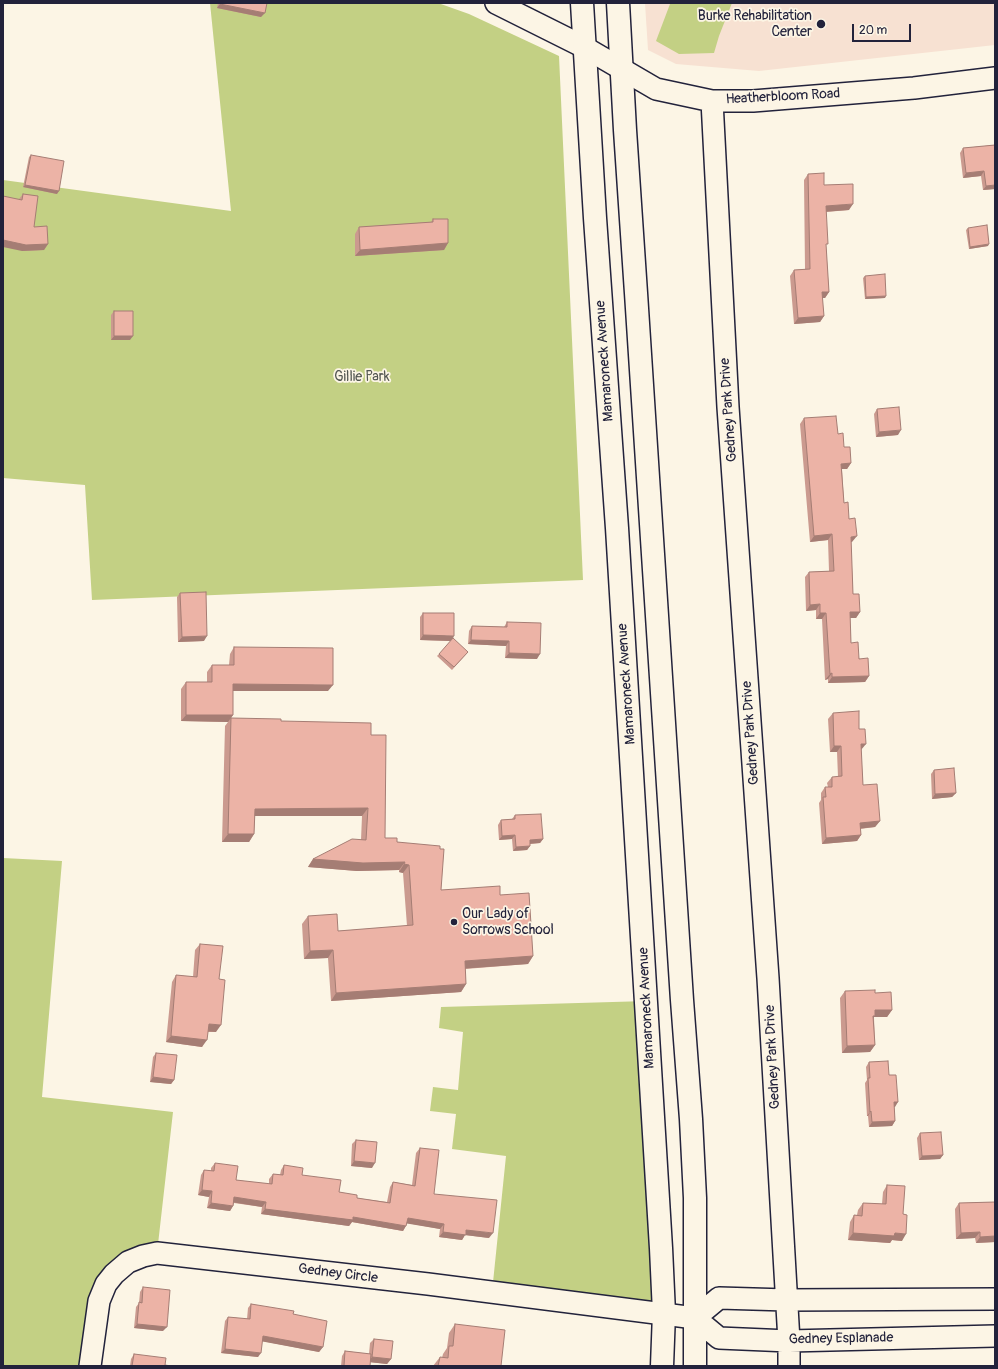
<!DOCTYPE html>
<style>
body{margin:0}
#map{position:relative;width:998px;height:1369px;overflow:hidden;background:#fcf5e5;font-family:Pangolin,sans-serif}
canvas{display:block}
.frame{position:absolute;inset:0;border:4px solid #22223b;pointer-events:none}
.scale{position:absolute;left:852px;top:24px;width:59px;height:18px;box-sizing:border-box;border:2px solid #22223b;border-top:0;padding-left:5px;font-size:12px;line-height:14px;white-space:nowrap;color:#22223b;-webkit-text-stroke:3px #fcf5e5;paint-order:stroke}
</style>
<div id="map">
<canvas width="998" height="1369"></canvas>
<div class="frame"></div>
<div class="scale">20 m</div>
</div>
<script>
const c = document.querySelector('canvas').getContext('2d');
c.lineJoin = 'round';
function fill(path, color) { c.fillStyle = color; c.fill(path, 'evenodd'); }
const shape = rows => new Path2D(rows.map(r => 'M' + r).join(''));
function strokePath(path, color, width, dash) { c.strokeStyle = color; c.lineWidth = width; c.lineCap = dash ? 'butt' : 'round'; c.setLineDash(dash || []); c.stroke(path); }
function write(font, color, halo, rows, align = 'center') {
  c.font = font + ' Pangolin,sans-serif'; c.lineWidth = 3.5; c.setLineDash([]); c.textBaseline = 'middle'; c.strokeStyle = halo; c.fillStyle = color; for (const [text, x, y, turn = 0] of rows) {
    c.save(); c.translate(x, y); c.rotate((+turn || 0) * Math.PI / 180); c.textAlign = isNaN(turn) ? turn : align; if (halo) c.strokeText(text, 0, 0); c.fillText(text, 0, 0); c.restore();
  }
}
fill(shape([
 [645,3,995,3,995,45,759,71,676,64,648,50]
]), '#f7e1d2');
fill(shape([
 [210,3,438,3,469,14,559,56,583,580,92,600,85,485,3,478,3,180,231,211],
 [669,3,732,3,719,36,714,53,679,54,656,41,670,4],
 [3,858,62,861,42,1097,173,1112,157,1253,114,1274,90,1366,3,1366],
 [647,1001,664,1313,492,1292,506,1156,452,1149,456,1114,430,1111,433,1087,458,1090,463,1032,439,1028,441,1007]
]), '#c3d084');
const minor = shape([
 [496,3,584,47,656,89,712,101,753,101,914,88,995,78],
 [712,101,728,407,768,978,789,1341,789,1366],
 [695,1318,719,1298,787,1300,995,1299],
 [90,1366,99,1301,106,1284,114,1274,128,1262,143,1256,157,1253,428,1284,695,1318,719,1338,789,1341,995,1336]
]);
const primary = shape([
 [582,3,595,218,617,528,661,1248,664,1313,662,1366],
 [618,3,625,130,636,293,682,1000,691,1119,695,1198,695,1366]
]);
strokePath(minor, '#22223b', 24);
strokePath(primary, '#22223b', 25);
strokePath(minor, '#fcf5e5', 21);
strokePath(primary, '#fcf5e5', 22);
fill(shape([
 [218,3,267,3,261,17,217,8],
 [995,145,995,189,983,190,981,176,963,178,960,153,963,148],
 [31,155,57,194,23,187,29,157],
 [808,174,824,185,849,210,826,212,826,246,829,292,825,298,822,298,824,316,820,322,794,324,790,276,794,270,805,269,804,180],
 [23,194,34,227,48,244,44,250,22,251,19,199],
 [433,219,448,243,444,250,355,256,355,234,359,227,431,222],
 [968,228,988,246,969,249,966,230],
 [865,276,885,298,865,299,863,278],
 [114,311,130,340,111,340,111,315],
 [877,409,898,435,876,437,874,414],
 [804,418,844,447,851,463,847,469,842,469,844,503,849,519,852,542,851,542,853,594,860,612,856,618,850,618,851,643,869,676,865,682,828,683,828,679,825,680,822,619,816,619,816,610,806,611,805,577,809,572,829,571,828,540,810,542,800,424],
 [180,593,204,641,178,642,177,597],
 [423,613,451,641,420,640,420,617],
 [507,622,537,659,505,658,506,646,468,644,469,631,472,626,504,627],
 [234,647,328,691,233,691,233,715,231,718,281,721,371,735,385,838,397,842,440,849,441,890,500,895,533,956,528,964,465,969,466,984,461,992,331,1001,328,958,304,959,302,924,308,916,338,931,407,926,403,873,399,872,399,870,357,871,308,867,313,859,361,840,362,816,255,816,254,834,249,842,222,842,225,726,228,722,181,721,181,689,186,682,207,682,207,672,212,665,229,665,230,654],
 [468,652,452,670,437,656,439,654],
 [833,713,859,729,861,750,863,785,880,821,875,827,860,829,861,835,857,841,822,844,819,803,821,800,821,793,825,787,828,787,827,783,832,777,838,777,837,752,830,752,828,719],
 [934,770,956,793,952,797,932,799,931,774],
 [515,815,543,839,540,843,530,844,530,846,527,850,513,851,512,839,499,840,498,825,501,820,512,819],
 [200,944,219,979,216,1032,208,1032,202,1047,166,1042,172,982,176,975,193,977,195,950],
 [845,991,875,993,892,1010,887,1017,874,1017,874,1018,875,1045,870,1052,842,1053,840,998],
 [156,1053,174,1080,171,1084,150,1082,153,1057],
 [869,1062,889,1075,895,1107,894,1107,895,1121,892,1126,869,1127,868,1116,867,1116,865,1083,867,1080,866,1067],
 [920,1133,943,1155,940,1159,919,1160,917,1138],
 [356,1140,372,1168,351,1166,352,1144],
 [420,1148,434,1194,489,1238,465,1235,462,1240,439,1237,440,1229,407,1223,403,1231,352,1222,349,1226,261,1214,262,1207,234,1203,233,1206,230,1211,207,1208,209,1197,198,1195,201,1175,204,1170,211,1171,211,1168,215,1163,236,1180,269,1184,269,1179,273,1174,280,1175,281,1170,284,1165,302,1175,339,1192,357,1198,387,1202,390,1187,393,1182,412,1185,416,1153],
 [887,1185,903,1214,902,1241,892,1240,890,1243,848,1240,850,1222,854,1215,857,1215,858,1210,863,1203,882,1204,883,1192],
 [995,1202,995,1242,976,1243,975,1238,956,1239,955,1209,959,1203],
 [143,1287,163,1331,134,1328,136,1307,139,1303,140,1292],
 [251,1304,293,1314,323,1347,319,1352,262,1341,258,1357,221,1353,225,1321,228,1317,247,1319,248,1308],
 [455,1324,501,1366,433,1366,440,1357,442,1358,443,1354,447,1348,449,1333],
 [374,1339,391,1359,387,1364,370,1362,370,1366,341,1366,342,1356,345,1351,369,1354,370,1343],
 [134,1354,165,1365,171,1366,130,1366,131,1359]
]), '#cb9a8f');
fill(shape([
 [220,4,265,13,261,17,217,8],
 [984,171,981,176,963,178,966,173],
 [25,185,59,191,57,194,23,187],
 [995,185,995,189,983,190,986,186],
 [853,204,849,210,822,212,826,206],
 [3,240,48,244,44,250,22,251,3,247],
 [448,243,444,250,355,256,360,250],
 [989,244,988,246,969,249,970,247],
 [822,292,829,292,825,298,818,298],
 [886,296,885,298,865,299,866,297],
 [824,316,820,322,794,324,798,318],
 [114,336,133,336,130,340,111,340],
 [901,430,898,435,876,437,879,432],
 [851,463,847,469,837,469,841,464],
 [832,534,828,540,810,542,814,536],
 [857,536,852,542,847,543,851,537],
 [820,604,816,610,806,611,810,605],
 [850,612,860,612,856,618,845,618],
 [820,613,826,613,822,619,816,619],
 [423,635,454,636,451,641,420,640],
 [207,636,204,641,178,642,182,637],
 [471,640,509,641,506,646,468,644],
 [509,653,540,654,537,659,505,658],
 [832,673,828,679,825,680,830,674],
 [869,676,865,682,828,683,832,677],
 [233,684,333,685,328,691,229,691],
 [186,715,233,715,228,722,181,721],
 [861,744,866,744,861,750,857,750],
 [834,746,841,746,837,752,830,752],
 [956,793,952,797,932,799,935,794],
 [368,808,362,816,250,816,255,809],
 [880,821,875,827,856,829,860,823],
 [228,834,254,834,249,842,222,842],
 [515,835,512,839,499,840,502,836],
 [861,835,857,841,822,844,826,838],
 [543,839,540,843,527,844,530,840],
 [530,846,527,850,513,851,516,847],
 [313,859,405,862,399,870,357,871,308,867],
 [404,864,409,865,403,873,399,872],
 [333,950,328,958,304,959,310,951],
 [533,956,528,964,459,969,465,961],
 [466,984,461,992,331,1001,336,993],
 [875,1010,892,1010,887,1017,874,1017,870,1023],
 [209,1024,221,1025,216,1032,204,1031],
 [171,1036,207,1040,202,1047,166,1042],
 [875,1045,870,1052,842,1053,847,1046],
 [153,1077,174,1080,171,1084,150,1082],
 [894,1102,898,1102,895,1107,890,1107],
 [871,1111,868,1116,867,1116,870,1112],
 [895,1121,892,1126,869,1127,872,1122],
 [943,1155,940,1159,919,1160,922,1156],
 [354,1161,375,1163,372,1168,351,1166],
 [202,1190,212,1191,209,1197,198,1195],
 [234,1197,266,1202,262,1207,231,1202],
 [211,1203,233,1206,230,1211,207,1208],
 [265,1209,353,1217,406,1226,403,1231,352,1222,349,1226,261,1214],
 [408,1218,444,1224,440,1229,404,1223],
 [466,1230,493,1233,489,1238,465,1235,462,1240,439,1237,443,1232],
 [980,1232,975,1238,956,1239,961,1233],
 [853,1233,895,1233,906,1234,902,1241,892,1240,890,1243,848,1240],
 [995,1236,995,1242,976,1243,980,1237],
 [137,1324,167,1327,163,1331,134,1328],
 [263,1336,323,1347,319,1352,260,1341],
 [225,1349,261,1353,258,1357,221,1353],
 [372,1357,391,1359,387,1364,368,1362]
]), '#a57d74');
const building = shape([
 [220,3,267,3,265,13,220,4,220,3],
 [995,145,995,185,986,186,984,171,966,173,963,148,995,145],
 [31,155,64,161,59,191,25,185,31,155],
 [824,173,824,185,853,184,853,204,826,206,828,244,826,244,829,292,822,292,824,316,798,318,794,270,810,269,808,174,824,173],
 [23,194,38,196,34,227,47,226,48,244,26,245,3,240,3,196,22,200,23,194],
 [433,219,448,219,448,243,360,250,359,227,433,222,433,219],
 [987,225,989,244,970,247,968,228,987,225],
 [885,274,886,296,866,297,865,276,885,274],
 [114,311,133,311,133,336,114,336,114,311],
 [899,407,901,430,879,432,877,409,899,407],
 [836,416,838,434,843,433,844,447,850,447,851,463,841,464,844,503,848,502,849,519,855,518,857,536,851,537,853,594,859,594,860,612,850,612,851,643,858,642,859,659,868,658,869,676,832,677,832,673,830,674,826,613,820,613,820,604,810,605,809,572,834,571,832,534,814,536,804,418,836,416],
 [206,592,207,636,182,637,180,593,206,592],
 [423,613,454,613,454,636,423,635,423,613],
 [507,622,541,623,540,654,509,653,509,641,471,640,472,626,507,627,507,622],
 [453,638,468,652,454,667,439,654,453,638],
 [234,647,333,648,333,685,233,684,233,715,186,715,186,682,212,682,212,665,234,665,234,647],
 [859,711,859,729,865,729,866,744,861,744,863,785,877,784,880,821,860,823,861,835,826,838,823,797,826,797,825,787,832,787,832,777,842,776,841,746,834,746,833,713,859,711],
 [231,718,281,719,281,721,371,723,371,735,386,735,385,838,397,838,397,842,440,846,440,849,444,849,441,890,500,886,500,895,529,893,533,956,465,961,466,984,336,993,333,950,310,951,308,916,337,914,338,931,413,925,409,865,404,864,405,862,363,863,313,859,352,839,366,840,368,808,255,809,254,834,228,834,231,718],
 [954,768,956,793,935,794,934,770,954,768],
 [541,814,543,839,530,840,530,846,516,847,515,835,502,836,501,820,515,819,515,815,541,814],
 [200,944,223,946,219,979,225,980,221,1025,209,1024,207,1040,171,1036,176,975,197,977,200,944],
 [875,990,875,993,891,992,892,1010,875,1010,875,1016,873,1016,875,1045,847,1046,845,991,875,990],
 [156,1053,177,1055,174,1080,153,1077,156,1053],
 [888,1061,889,1075,896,1075,898,1102,894,1102,895,1121,872,1122,871,1111,870,1112,868,1078,870,1078,869,1062,888,1061],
 [941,1132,943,1155,922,1156,920,1133,941,1132],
 [356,1140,377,1142,375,1163,354,1161,356,1140],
 [420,1148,439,1150,434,1194,497,1200,493,1233,466,1230,466,1235,443,1232,444,1224,408,1218,406,1226,353,1217,353,1220,265,1209,266,1202,234,1197,233,1206,211,1203,212,1191,202,1190,204,1170,214,1171,215,1163,238,1166,236,1180,272,1184,273,1174,283,1175,284,1165,303,1168,302,1175,341,1180,339,1192,357,1195,357,1198,390,1203,393,1182,415,1186,420,1148],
 [887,1185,905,1186,903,1214,907,1215,906,1234,895,1233,894,1236,853,1233,854,1215,862,1216,863,1203,886,1204,887,1185],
 [995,1202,995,1236,980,1237,980,1232,961,1233,959,1203,995,1202],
 [143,1287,170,1290,167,1327,137,1324,139,1302,142,1303,143,1287],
 [251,1304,294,1311,293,1314,327,1321,323,1347,263,1336,261,1353,225,1349,228,1317,250,1319,251,1304],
 [455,1324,505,1330,501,1366,438,1366,440,1357,448,1358,449,1346,453,1346,455,1324],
 [374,1339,393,1341,391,1359,372,1357,374,1339],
 [345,1351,371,1354,370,1366,344,1366,345,1351],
 [134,1354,166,1358,165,1365,171,1366,132,1366,134,1354]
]);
fill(building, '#ecb3a6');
strokePath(building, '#a57d74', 1);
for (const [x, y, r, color] of [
 [821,24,5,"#22223b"],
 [454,922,4,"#22223b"]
]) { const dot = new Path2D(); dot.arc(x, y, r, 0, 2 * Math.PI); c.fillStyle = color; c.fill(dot); strokePath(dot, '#fcf5e5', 1.5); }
write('14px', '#22223b', '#fcf5e5', [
 ["Burke Rehabilitation",812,16],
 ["Center",812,32],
 ["Our Lady of",462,914,"left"],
 ["Sorrows School",462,930,"left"]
], 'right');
write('14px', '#22223b', '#fcf5e5', [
 ["Heatherbloom Road",783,97,-3],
 ["Mamaroneck Avenue",605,361,-94],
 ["Gedney Park Drive",729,410,-94],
 ["Mamaroneck Avenue",627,684,-94],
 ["Gedney Park Drive",751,733,-94],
 ["Mamaroneck Avenue",647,1008,-93],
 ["Gedney Park Drive",773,1057,-93],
 ["Gedney Circle",338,1274,7],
 ["Gedney Esplanade",841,1339,-1]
]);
write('14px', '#525651', '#fcf5e5', [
 ["Gillie Park",362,377]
]);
</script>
